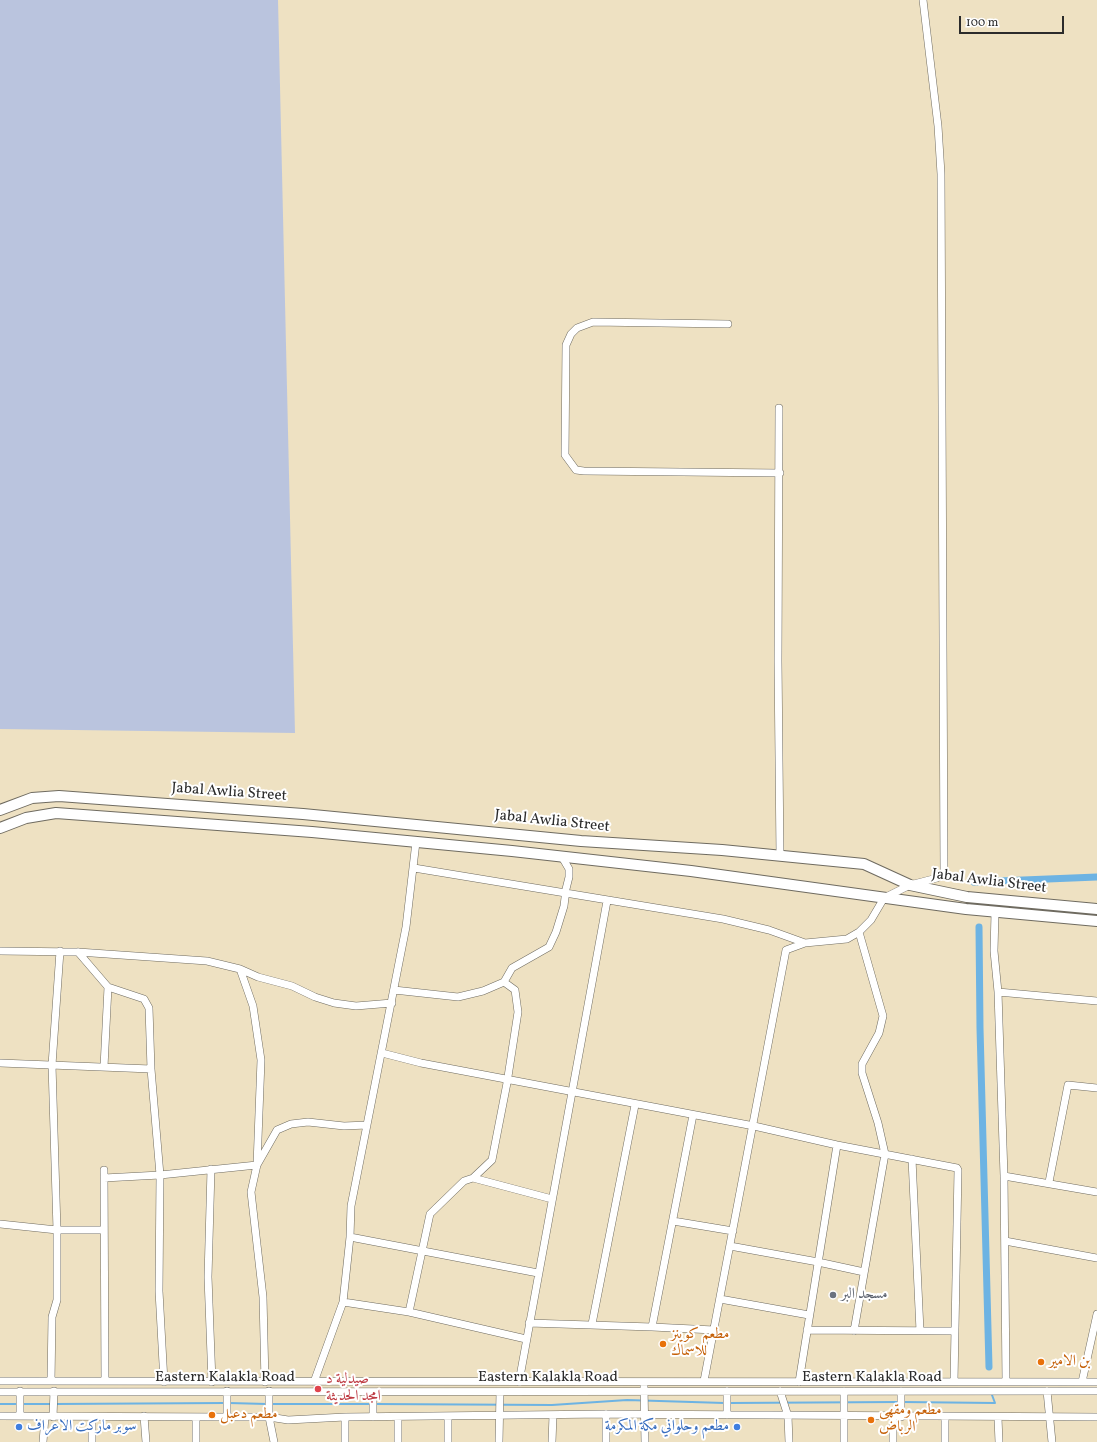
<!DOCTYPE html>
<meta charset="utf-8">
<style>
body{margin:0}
#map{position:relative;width:1097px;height:1442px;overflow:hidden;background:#eee1c2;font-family:Vollkorn,serif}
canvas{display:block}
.scale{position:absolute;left:959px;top:16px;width:105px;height:18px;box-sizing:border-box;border:2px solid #2b2b2b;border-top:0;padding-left:5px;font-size:12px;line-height:14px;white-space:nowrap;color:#2b2b2b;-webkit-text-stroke:3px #fff;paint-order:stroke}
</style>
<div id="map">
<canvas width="1097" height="1442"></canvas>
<div class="scale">100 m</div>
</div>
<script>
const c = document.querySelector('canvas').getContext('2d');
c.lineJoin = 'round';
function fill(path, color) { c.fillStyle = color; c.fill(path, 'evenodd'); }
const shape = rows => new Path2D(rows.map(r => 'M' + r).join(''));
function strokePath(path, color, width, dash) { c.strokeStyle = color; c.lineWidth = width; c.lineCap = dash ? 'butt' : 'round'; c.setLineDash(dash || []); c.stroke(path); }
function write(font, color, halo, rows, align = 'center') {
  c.font = font + ' Vollkorn,Amiri,serif'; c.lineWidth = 4; c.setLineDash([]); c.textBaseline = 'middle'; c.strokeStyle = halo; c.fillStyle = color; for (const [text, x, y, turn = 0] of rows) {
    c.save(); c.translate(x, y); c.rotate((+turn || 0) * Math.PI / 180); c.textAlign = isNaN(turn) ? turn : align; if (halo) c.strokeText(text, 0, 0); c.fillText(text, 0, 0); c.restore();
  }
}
fill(shape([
 [0,0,278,0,295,733,0,729]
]), '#bac4de');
strokePath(shape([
 [903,1402,995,1403,992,1395],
 [229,1403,267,1404],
 [729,1403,898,1402],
 [0,1404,51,1404],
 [55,1404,225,1403],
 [271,1404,371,1404],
 [375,1404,552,1405,627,1400,724,1403]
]), '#6db3e3', 2);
strokePath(shape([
 [974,882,1097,877],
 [979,927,980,1028,989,1367]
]), '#6db3e3', 7);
const minor = shape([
 [728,324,593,322,577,328,571,334,566,345,565,455,576,470,584,471,780,473],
 [779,408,778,661,780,856],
 [414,868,723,919,769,930,805,943],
 [995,913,994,951,998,992,1004,1176,1006,1382],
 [0,951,78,952,207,961,240,969,258,977,292,986,315,997,334,1003,356,1006,392,1003],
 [78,952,108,987,104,1067],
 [240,969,253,1006,261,1060,257,1165,251,1192,263,1297,265,1382],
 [108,987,144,999,149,1008,151,1069,160,1175,159,1291,164,1382],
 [394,990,458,997,483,991,504,982,512,968,549,947,556,932,564,906,566,889,569,877,569,869,562,857],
 [998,992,1097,1001],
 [382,1053,421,1063,754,1126,837,1145,957,1168,958,1170,954,1382],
 [0,1063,151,1069],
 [912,1159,920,1331],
 [211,1169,208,1277,212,1382],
 [104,1170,105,1381],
 [1004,1176,1097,1192],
 [104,1178,160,1175,257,1165,277,1130,291,1124,308,1122,344,1126,367,1125],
 [473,1178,492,1160,507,1083,518,1012,515,990,504,982],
 [1049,1182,1068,1085,1097,1088],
 [673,1221,733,1231],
 [0,1224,57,1230,104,1230],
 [350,1237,538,1273],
 [1005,1241,1097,1258],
 [730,1246,818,1262,864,1272],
 [720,1299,809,1315],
 [343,1302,409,1312,526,1339],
 [409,1312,430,1214,464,1181,473,1178,552,1199],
 [529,1323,652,1327,693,1115],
 [592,1324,635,1105],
 [652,1327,714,1330],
 [807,1330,955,1331],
 [854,1331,885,1154,878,1123,862,1073,862,1064,879,1033,883,1016,859,932],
 [0,1381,1097,1382],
 [51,1381,52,1317,57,1300,57,1230,52,1065,60,951],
 [704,1381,786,950,805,943,847,939,859,932,871,920,884,898,910,885,937,878,944,873,941,174,938,126,923,0],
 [314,1382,343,1302,350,1237,351,1206,406,927,416,842],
 [519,1382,607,901],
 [799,1382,837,1145],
 [1082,1382,1097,1314],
 [644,1386,645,1442],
 [20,1391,20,1416],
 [269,1391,269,1417,274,1442],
 [727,1391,727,1415],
 [780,1391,788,1416,789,1442],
 [901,1391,901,1417],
 [1047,1391,1052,1442],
 [0,1392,1097,1391],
 [373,1392,373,1417],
 [0,1416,227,1417,269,1417,288,1420,345,1417,606,1414,1097,1417],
 [144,1416,146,1442],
 [448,1416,448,1442],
 [53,1417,54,1391],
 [92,1417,92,1442],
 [196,1417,196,1442],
 [227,1417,227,1391],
 [893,1417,893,1442],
 [945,1418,945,1442],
 [998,1418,999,1442],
 [43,1442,45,1417],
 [345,1442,345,1417],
 [398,1442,398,1417],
 [499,1442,500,1392],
 [552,1442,553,1415],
 [606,1442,606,1414],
 [844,1442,844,1391]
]);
const highway = shape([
 [0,810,32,798,59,796,303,814,581,841,722,850,864,864,910,885,967,897,1097,909],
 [0,828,26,818,56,813,312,832,512,851,691,871,966,909,1097,921]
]);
strokePath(minor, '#6f6b60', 8);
strokePath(highway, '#6f6b60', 12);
strokePath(minor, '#fff', 7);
strokePath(highway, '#fff', 10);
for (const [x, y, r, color] of [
 [833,1295,4,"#6b7280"],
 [663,1344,4,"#e8710a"],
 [1041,1362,4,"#e8710a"],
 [318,1389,4,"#e0444e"],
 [212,1415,4,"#e8710a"],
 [871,1420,4,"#e8710a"],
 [19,1427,4,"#3f7fe0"],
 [737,1427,4,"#3f7fe0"]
]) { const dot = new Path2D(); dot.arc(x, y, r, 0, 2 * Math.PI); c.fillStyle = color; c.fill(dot); strokePath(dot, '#fff', 1.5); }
write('15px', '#2b2b2b', '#fff', [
 ["Jabal Awlia Street",229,793,4],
 ["Jabal Awlia Street",552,822,6],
 ["Jabal Awlia Street",989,882,7],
 ["Eastern Kalakla Road",225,1378],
 ["Eastern Kalakla Road",548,1378],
 ["Eastern Kalakla Road",872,1378]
]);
write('15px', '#5b616d', '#fff', [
 ["مسجد البر",841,1295]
], 'left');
write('15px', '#c56008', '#fff', [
 ["مطعم كوينز",671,1335],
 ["للاسماك",671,1352],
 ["بن الامير",1049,1362],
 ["مطعم ومقهى",879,1411],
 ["الرباض",879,1428],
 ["مطعم دعبل",220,1415]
], 'left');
write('15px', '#be3a42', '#fff', [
 ["صيدلية د",326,1380],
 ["امجد الحديثة",326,1397]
], 'left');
write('15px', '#366cbe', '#fff', [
 ["سوبر ماركت الاعراف",27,1427],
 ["مطعم وحلواني مكة المكرمة",729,1427,"right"]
], 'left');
</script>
